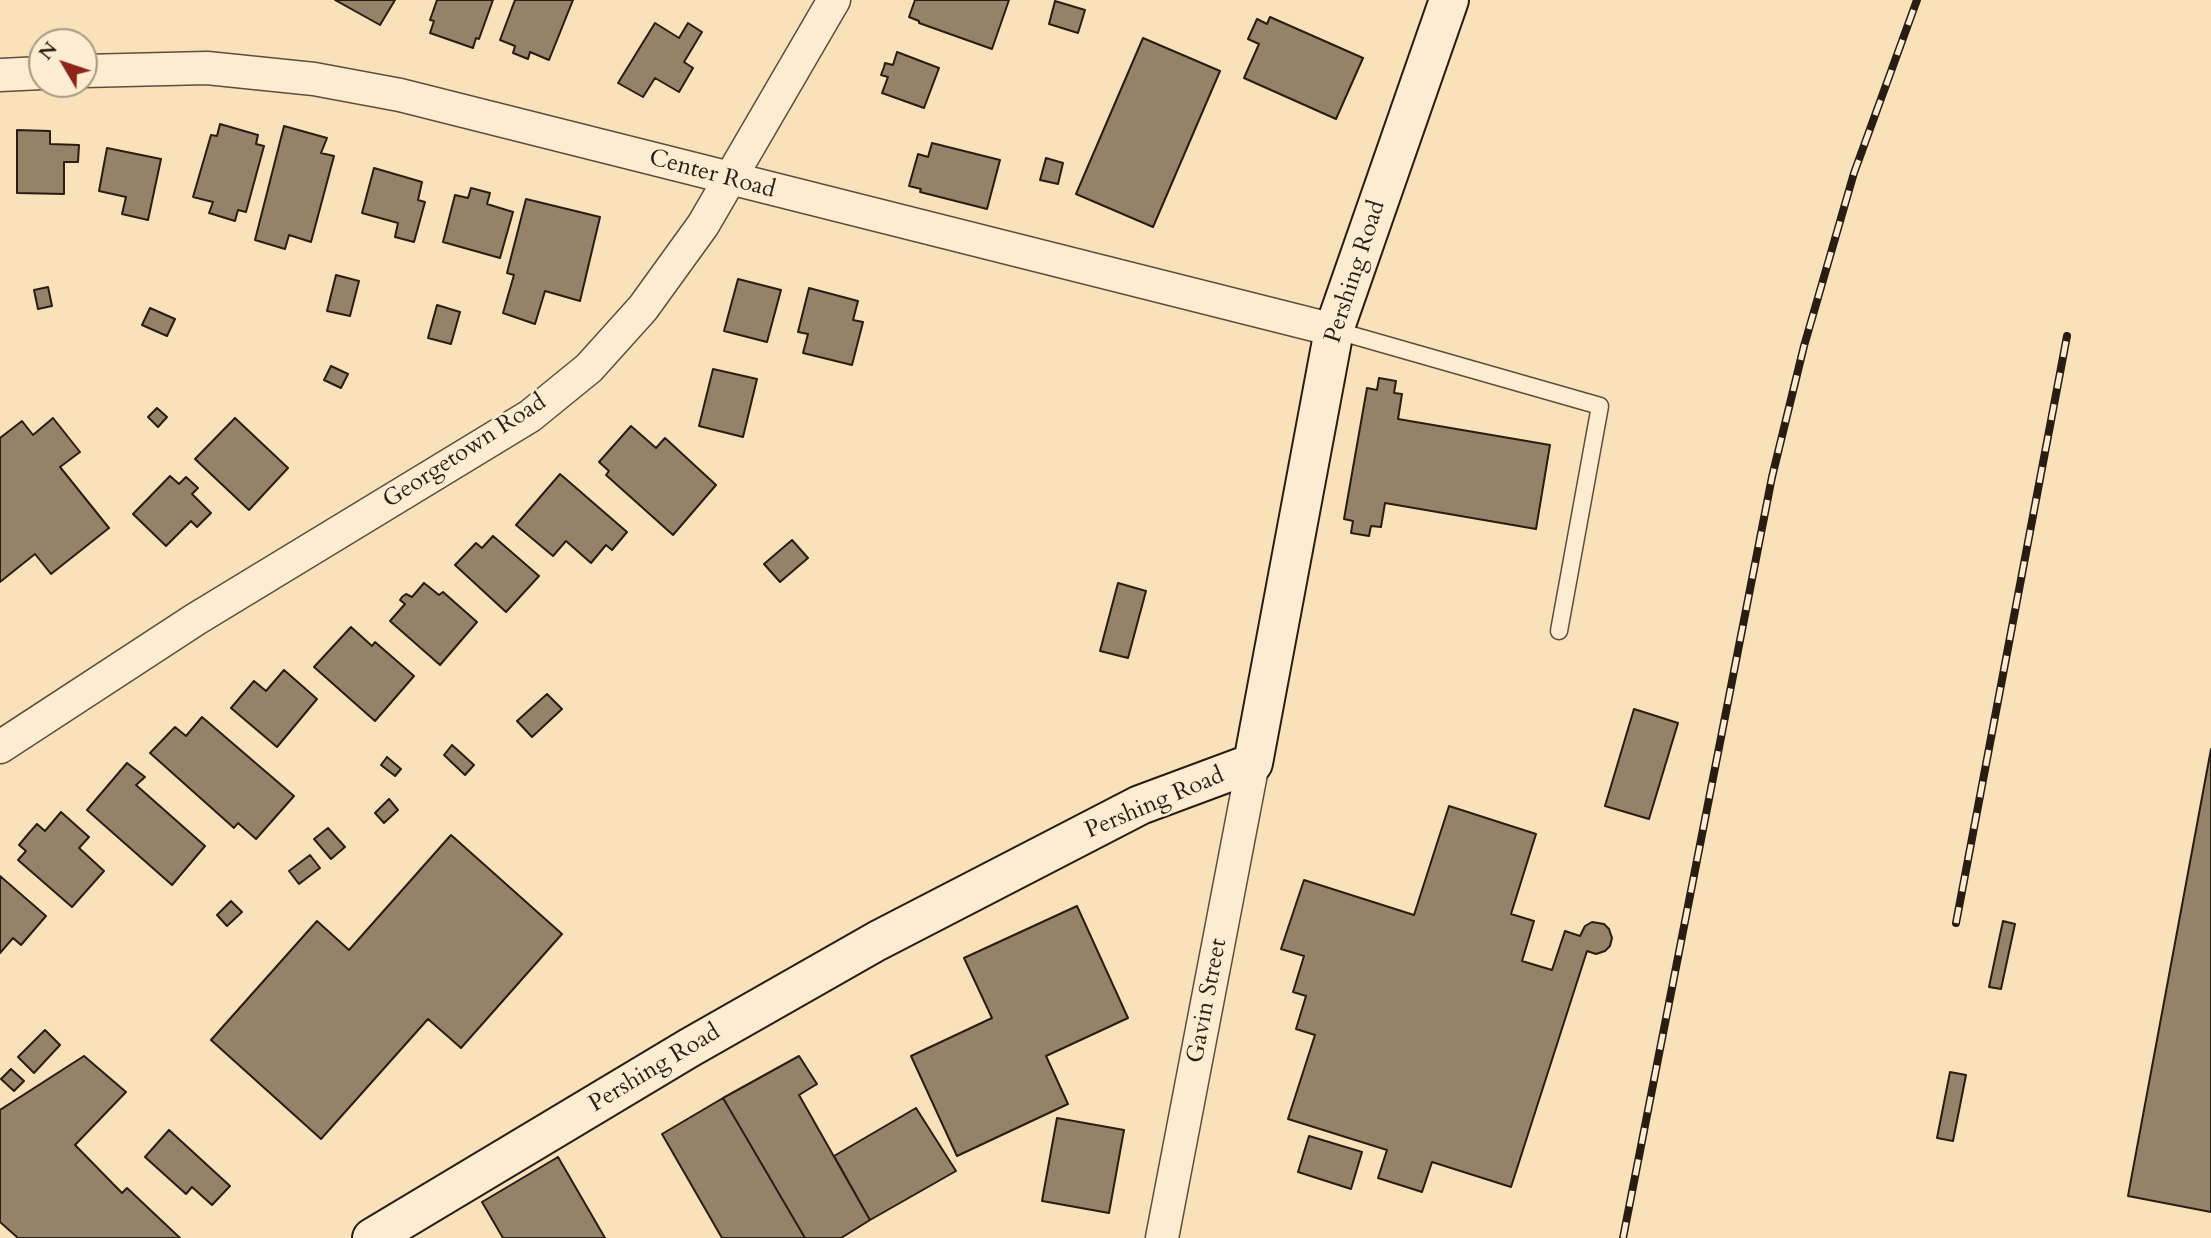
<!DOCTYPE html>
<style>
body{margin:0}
#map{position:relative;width:2211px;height:1238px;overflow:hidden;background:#f9e2b9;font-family:Cardo,serif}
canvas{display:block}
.north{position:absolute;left:28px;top:28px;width:70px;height:70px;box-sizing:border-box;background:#fbecd2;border:2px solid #a79986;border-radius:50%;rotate:309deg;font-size:19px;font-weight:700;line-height:28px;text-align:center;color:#281c13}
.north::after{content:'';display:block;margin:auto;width:24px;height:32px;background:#8f2418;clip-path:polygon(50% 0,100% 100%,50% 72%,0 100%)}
</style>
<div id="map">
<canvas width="2211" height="1238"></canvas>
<div class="north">N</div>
</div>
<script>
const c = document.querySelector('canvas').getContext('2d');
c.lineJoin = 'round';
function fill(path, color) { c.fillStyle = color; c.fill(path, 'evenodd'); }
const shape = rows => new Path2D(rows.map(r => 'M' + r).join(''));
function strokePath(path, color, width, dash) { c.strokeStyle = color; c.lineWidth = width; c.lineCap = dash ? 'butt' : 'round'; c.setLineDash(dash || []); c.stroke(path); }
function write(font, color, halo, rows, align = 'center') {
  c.font = font + ' Cardo,serif'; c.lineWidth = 5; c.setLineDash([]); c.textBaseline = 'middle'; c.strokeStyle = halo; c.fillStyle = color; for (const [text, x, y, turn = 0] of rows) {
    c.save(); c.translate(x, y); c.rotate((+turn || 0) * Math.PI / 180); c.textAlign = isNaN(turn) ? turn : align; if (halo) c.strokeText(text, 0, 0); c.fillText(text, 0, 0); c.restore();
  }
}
const building = shape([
 [335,0,395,0,380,25,335,0],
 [437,0,493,0,479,39,476,38,473,48,430,33,434,21,430,20,437,0],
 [515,0,573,0,549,60,530,52,528,59,513,53,515,46,500,40,515,0],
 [915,0,1009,0,992,49,919,23,919,21,909,17,915,0],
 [1055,1,1085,10,1078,33,1049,24,1055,1],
 [1270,17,1363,58,1336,119,1244,78,1259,44,1248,39,1257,19,1267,24,1270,17],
 [655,23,679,38,688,23,702,32,684,62,693,68,679,92,655,78,643,97,618,83,655,23],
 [1143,38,1220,71,1153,227,1076,194,1143,38],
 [897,52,939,68,924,108,882,93,888,77,881,75,884,67,885,63,893,65,897,52],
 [220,124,258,135,256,144,264,146,246,212,238,210,235,221,209,213,213,202,193,197,211,135,217,136,220,124],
 [284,126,327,138,321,153,334,156,311,242,289,235,285,249,255,240,284,126],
 [17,130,50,131,50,144,79,145,78,162,64,162,64,194,17,193,17,130],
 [932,143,1000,160,987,209,920,192,921,189,909,186,918,154,928,157,932,143],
 [107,148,161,159,148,220,122,214,126,197,99,191,107,148],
 [1046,158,1063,163,1058,184,1040,180,1046,158],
 [374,168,422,182,418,200,425,202,414,242,395,237,398,223,362,213,374,168],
 [471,188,490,193,487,204,513,212,500,258,443,242,455,195,468,198,471,188],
 [526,199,600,217,580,301,545,291,535,324,503,313,514,275,507,273,526,199],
 [336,275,359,281,350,316,327,311,336,275],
 [738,279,781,290,767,342,724,331,738,279],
 [48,287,52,306,38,309,34,290,48,287],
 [809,288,858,301,853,320,863,322,852,365,803,353,808,334,798,332,809,288],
 [437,305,460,312,451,344,428,338,437,305],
 [150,308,175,319,167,336,142,325,150,308],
 [331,366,348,374,341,388,324,380,331,366],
 [713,369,757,379,743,437,699,426,713,369],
 [1379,378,1396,381,1394,393,1402,394,1398,419,1550,445,1536,529,1385,503,1381,527,1371,526,1369,536,1351,533,1353,521,1344,519,1367,388,1377,390,1379,378],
 [157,408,167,417,158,427,148,417,157,408],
 [53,418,80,452,60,467,109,528,51,574,35,554,0,582,0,438,22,421,33,435,53,418],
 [235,418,288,468,249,510,195,459,235,418],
 [631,426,656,448,665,438,716,485,673,535,606,475,609,471,599,462,631,426],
 [560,474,627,532,612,550,606,545,591,563,566,541,553,556,516,525,560,474],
 [170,476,179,484,186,477,198,488,192,494,211,513,197,527,191,521,166,546,133,514,170,476],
 [493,536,539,576,506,612,455,565,476,543,482,548,493,536],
 [792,540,808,558,780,582,764,564,792,540],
 [424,583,439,595,443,592,477,622,440,665,390,621,405,604,400,600,402,597,406,594,412,597,424,583],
 [1118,583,1146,591,1128,658,1100,651,1118,583],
 [351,627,372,646,375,642,414,676,375,721,314,667,351,627],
 [284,670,317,699,277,747,231,708,254,681,266,691,284,670],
 [547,694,562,709,532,737,517,721,547,694],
 [1634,709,1678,723,1649,819,1605,806,1634,709],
 [202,717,294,796,256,839,238,823,234,828,150,753,175,727,186,736,202,717],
 [452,745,474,765,465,775,444,755,452,745],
 [2211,749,2211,1212,2128,1196,2211,749],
 [387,757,401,769,395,776,381,765,387,757],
 [127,763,145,777,136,785,205,846,172,885,87,810,127,763],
 [389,799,398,810,384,823,375,813,389,799],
 [1449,806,1536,834,1511,914,1534,921,1522,961,1552,970,1565,931,1580,936,1585,926,1592,922,1604,924,1609,929,1612,938,1610,946,1605,951,1596,954,1587,951,1511,1187,1432,1162,1422,1192,1378,1178,1387,1150,1288,1119,1315,1035,1296,1029,1306,996,1293,992,1304,956,1281,949,1304,880,1414,915,1449,806],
 [61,812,89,837,79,848,104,871,72,907,18,860,26,851,19,845,29,833,37,824,45,831,61,812],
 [328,828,345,847,331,859,314,839,328,828],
 [451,835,562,934,461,1048,428,1019,321,1139,211,1040,317,921,349,950,451,835],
 [310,855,320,868,299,884,289,871,310,855],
 [0,876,46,916,21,945,13,938,0,953,0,876],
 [231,901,242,912,227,926,217,915,231,901],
 [1077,906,1128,1018,1046,1056,1068,1104,957,1156,911,1056,992,1018,964,958,1077,906],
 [2003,921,2015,924,2001,989,1989,987,2003,921],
 [45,1030,60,1045,34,1073,18,1057,45,1030],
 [84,1056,126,1092,75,1145,122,1193,127,1188,180,1238,18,1238,0,1222,0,1110,84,1056],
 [799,1056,817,1084,799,1095,870,1220,841,1238,805,1238,723,1098,799,1056],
 [11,1069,24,1081,14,1091,1,1079,11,1069],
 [1950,1072,1966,1075,1953,1141,1937,1138,1950,1072],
 [723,1098,805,1238,722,1238,662,1134,723,1098],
 [916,1108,956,1171,870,1220,834,1156,916,1108],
 [1057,1118,1124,1130,1109,1213,1042,1201,1057,1118],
 [169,1130,230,1186,212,1205,192,1187,186,1194,145,1157,169,1130],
 [1309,1136,1362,1152,1351,1189,1298,1172,1309,1136],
 [558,1157,605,1238,503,1238,482,1202,558,1157]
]);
fill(building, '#958369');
strokePath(building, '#281c13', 2);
const lane = shape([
 [1334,330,1600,406,1559,631]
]);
const street = shape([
 [84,71,207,68,314,79,400,95,1334,330],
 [0,75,42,73],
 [0,747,196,619,530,416,589,368,643,308,703,225,834,0],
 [1162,1238,1253,763]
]);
const secondary = shape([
 [372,1238,689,1048,877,941,1140,805,1253,763,1334,330,1449,0]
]);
strokePath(lane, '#5c4e3c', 19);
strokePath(street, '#5c4e3c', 35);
strokePath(secondary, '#281c13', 42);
strokePath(lane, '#fbecd2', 16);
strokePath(street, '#fbecd2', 32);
strokePath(secondary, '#fbecd2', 38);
const rail = shape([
 [1956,923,2067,336],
 [1623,1238,1772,477,1804,346,1854,173,1917,0]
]);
strokePath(rail, '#281c13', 8);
strokePath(rail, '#fbecd2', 5, [16]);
write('24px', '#281c13', '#fbecd2', [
 ["Center Road",712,175,15],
 ["Pershing Road",1356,272,-72],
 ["Georgetown Road",465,452,-33],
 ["Pershing Road",1155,804,-23],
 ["Gavin Street",1208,1001,-79],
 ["Pershing Road",655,1069,-31]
]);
</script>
